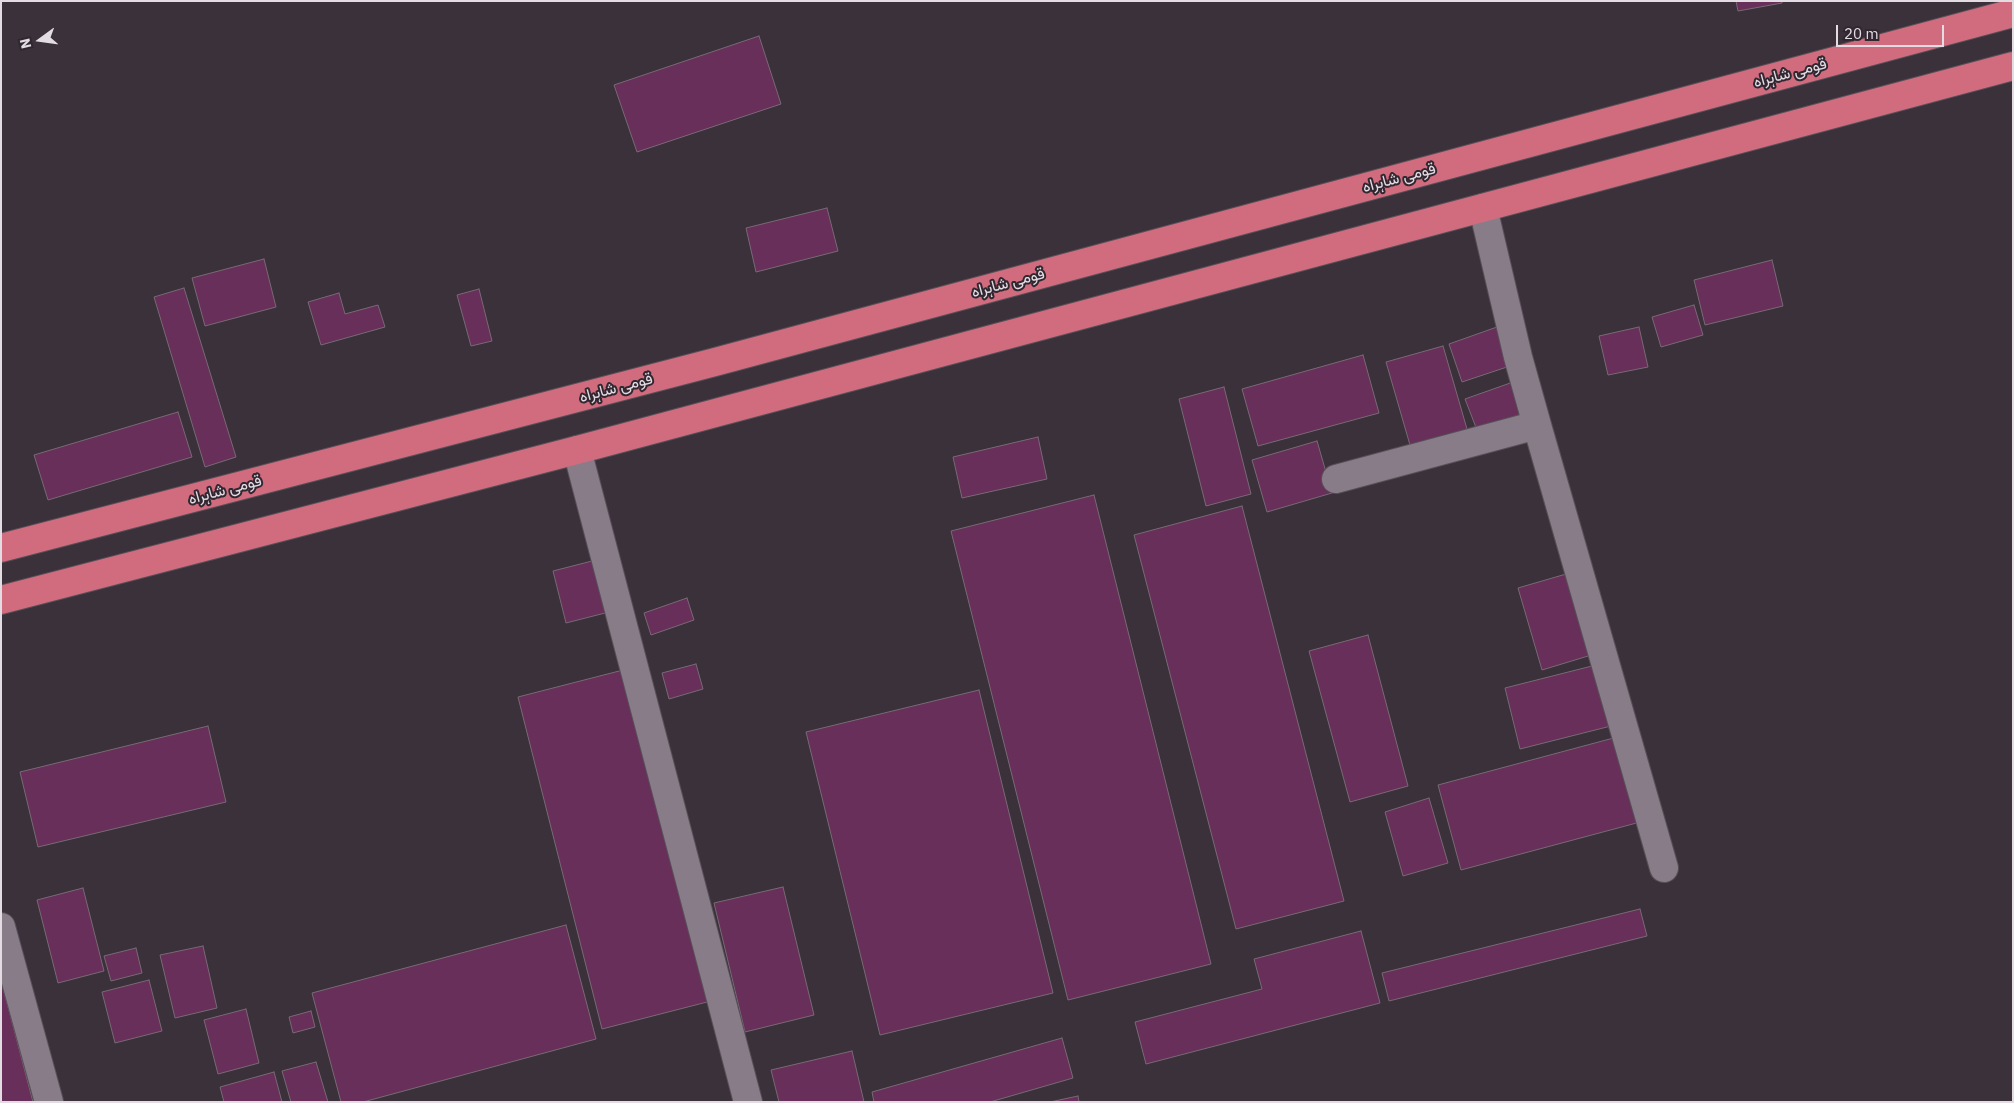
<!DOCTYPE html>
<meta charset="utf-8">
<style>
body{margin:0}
#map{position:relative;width:2014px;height:1103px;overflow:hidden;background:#3b313b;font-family:"IBM Plex Sans",sans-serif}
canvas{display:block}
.frame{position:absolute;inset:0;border:2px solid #e3dce3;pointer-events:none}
.north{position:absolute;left:15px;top:15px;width:50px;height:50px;-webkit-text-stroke:4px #312731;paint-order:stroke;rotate:256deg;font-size:14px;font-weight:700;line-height:20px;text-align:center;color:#e3dce3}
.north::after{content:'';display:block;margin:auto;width:18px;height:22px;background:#e3dce3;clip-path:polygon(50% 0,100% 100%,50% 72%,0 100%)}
.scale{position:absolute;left:1836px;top:25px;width:108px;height:22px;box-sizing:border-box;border:2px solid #e3dce3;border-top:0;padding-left:6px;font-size:15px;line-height:18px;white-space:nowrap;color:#e3dce3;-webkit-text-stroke:4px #312731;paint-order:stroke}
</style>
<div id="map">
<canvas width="2014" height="1103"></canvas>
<div class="frame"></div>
<div class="north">N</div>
<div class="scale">20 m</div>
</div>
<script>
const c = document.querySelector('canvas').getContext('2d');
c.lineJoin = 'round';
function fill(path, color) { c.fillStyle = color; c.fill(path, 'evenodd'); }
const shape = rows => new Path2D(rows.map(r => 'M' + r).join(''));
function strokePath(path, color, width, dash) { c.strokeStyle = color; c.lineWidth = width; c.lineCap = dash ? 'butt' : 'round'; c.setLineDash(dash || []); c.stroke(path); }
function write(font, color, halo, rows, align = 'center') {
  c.font = font + ' "IBM Plex Sans",Vazirmatn,sans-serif'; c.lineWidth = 4; c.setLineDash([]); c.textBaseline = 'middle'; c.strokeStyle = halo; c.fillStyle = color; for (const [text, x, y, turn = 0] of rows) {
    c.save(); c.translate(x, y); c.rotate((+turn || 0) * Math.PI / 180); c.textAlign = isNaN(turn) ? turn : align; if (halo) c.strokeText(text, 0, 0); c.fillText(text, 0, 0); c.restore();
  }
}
const building = shape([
 [1736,1,1782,1,1782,3,1738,11,1736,1],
 [759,36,781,104,637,152,614,85,759,36],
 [827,208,838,251,756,272,746,228,827,208],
 [264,259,276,307,205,326,192,278,264,259],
 [1772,260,1783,306,1705,325,1694,280,1772,260],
 [184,288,236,457,205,467,154,297,184,288],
 [479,289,492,341,471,346,457,295,479,289],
 [339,293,345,314,378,305,385,327,321,345,308,302,339,293],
 [1694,305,1703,335,1661,347,1652,317,1694,305],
 [1497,327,1510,366,1462,382,1449,344,1497,327],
 [1639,327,1648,367,1608,375,1599,336,1639,327],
 [1443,346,1469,436,1412,452,1386,362,1443,346],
 [1363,355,1379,413,1258,446,1242,389,1363,355],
 [1516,381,1527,412,1477,430,1465,399,1516,381],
 [1224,387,1251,494,1206,506,1179,399,1224,387],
 [178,412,192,457,48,500,34,455,178,412],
 [1038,437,1047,479,962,498,953,457,1038,437],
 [1317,441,1332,493,1267,512,1252,460,1317,441],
 [1094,495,1211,964,1068,1000,951,531,1094,495],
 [1242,506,1344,901,1236,929,1134,535,1242,506],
 [596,560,609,612,566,623,553,571,596,560],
 [1573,572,1598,653,1542,670,1518,588,1573,572],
 [687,598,694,620,651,635,644,613,687,598],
 [1368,635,1408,786,1350,802,1309,651,1368,635],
 [696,664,703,689,669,699,662,673,696,664],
 [1596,665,1611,726,1520,749,1505,688,1596,665],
 [627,669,711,1001,602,1029,518,697,627,669],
 [979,690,1053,993,880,1035,806,732,979,690],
 [208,726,226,802,38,847,20,772,208,726],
 [1621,736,1644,821,1461,870,1438,785,1621,736],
 [1429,798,1448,863,1403,876,1385,812,1429,798],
 [783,887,814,1015,745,1032,714,903,783,887],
 [83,888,104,971,58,983,37,900,83,888],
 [1640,909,1647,936,1389,1001,1382,973,1640,909],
 [566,925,596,1039,363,1102,341,1102,312,993,566,925],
 [1361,931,1380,1003,1146,1064,1135,1022,1262,989,1254,959,1361,931],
 [203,946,217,1008,175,1018,160,955,203,946],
 [136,948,142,973,111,981,104,956,136,948],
 [1,980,33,1102,1,1102,1,980],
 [149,980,162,1031,115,1043,102,992,149,980],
 [246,1009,259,1063,218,1074,204,1020,246,1009],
 [311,1011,315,1027,293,1033,289,1017,311,1011],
 [1062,1038,1073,1078,990,1102,874,1102,872,1092,1062,1038],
 [852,1051,864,1102,779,1102,771,1070,852,1051],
 [316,1062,328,1102,291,1102,282,1071,316,1062],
 [274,1072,282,1102,224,1102,220,1087,274,1072],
 [1078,1096,1079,1102,1050,1102,1078,1096]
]);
fill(building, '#672f5a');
strokePath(building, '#786a73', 1);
const minor = shape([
 [1537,425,1664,868],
 [577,450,748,1102],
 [1336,479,1537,425,1518,357,1483,208],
 [1,927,49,1102]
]);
const highway = shape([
 [1,548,715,362,2013,13],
 [1,600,577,450,2013,66]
]);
strokePath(minor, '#585058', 30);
strokePath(highway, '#585058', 30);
strokePath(minor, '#887c88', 28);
strokePath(highway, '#d16c7f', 28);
write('16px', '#e3dce3', '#312731', [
 ["قومی شاہراہ",1790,73,-15],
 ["قومی شاہراہ",1399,178,-15],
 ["قومی شاہراہ",1008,283,-15],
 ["قومی شاہراہ",616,388,-15],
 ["قومی شاہراہ",225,490,-15]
]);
</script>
